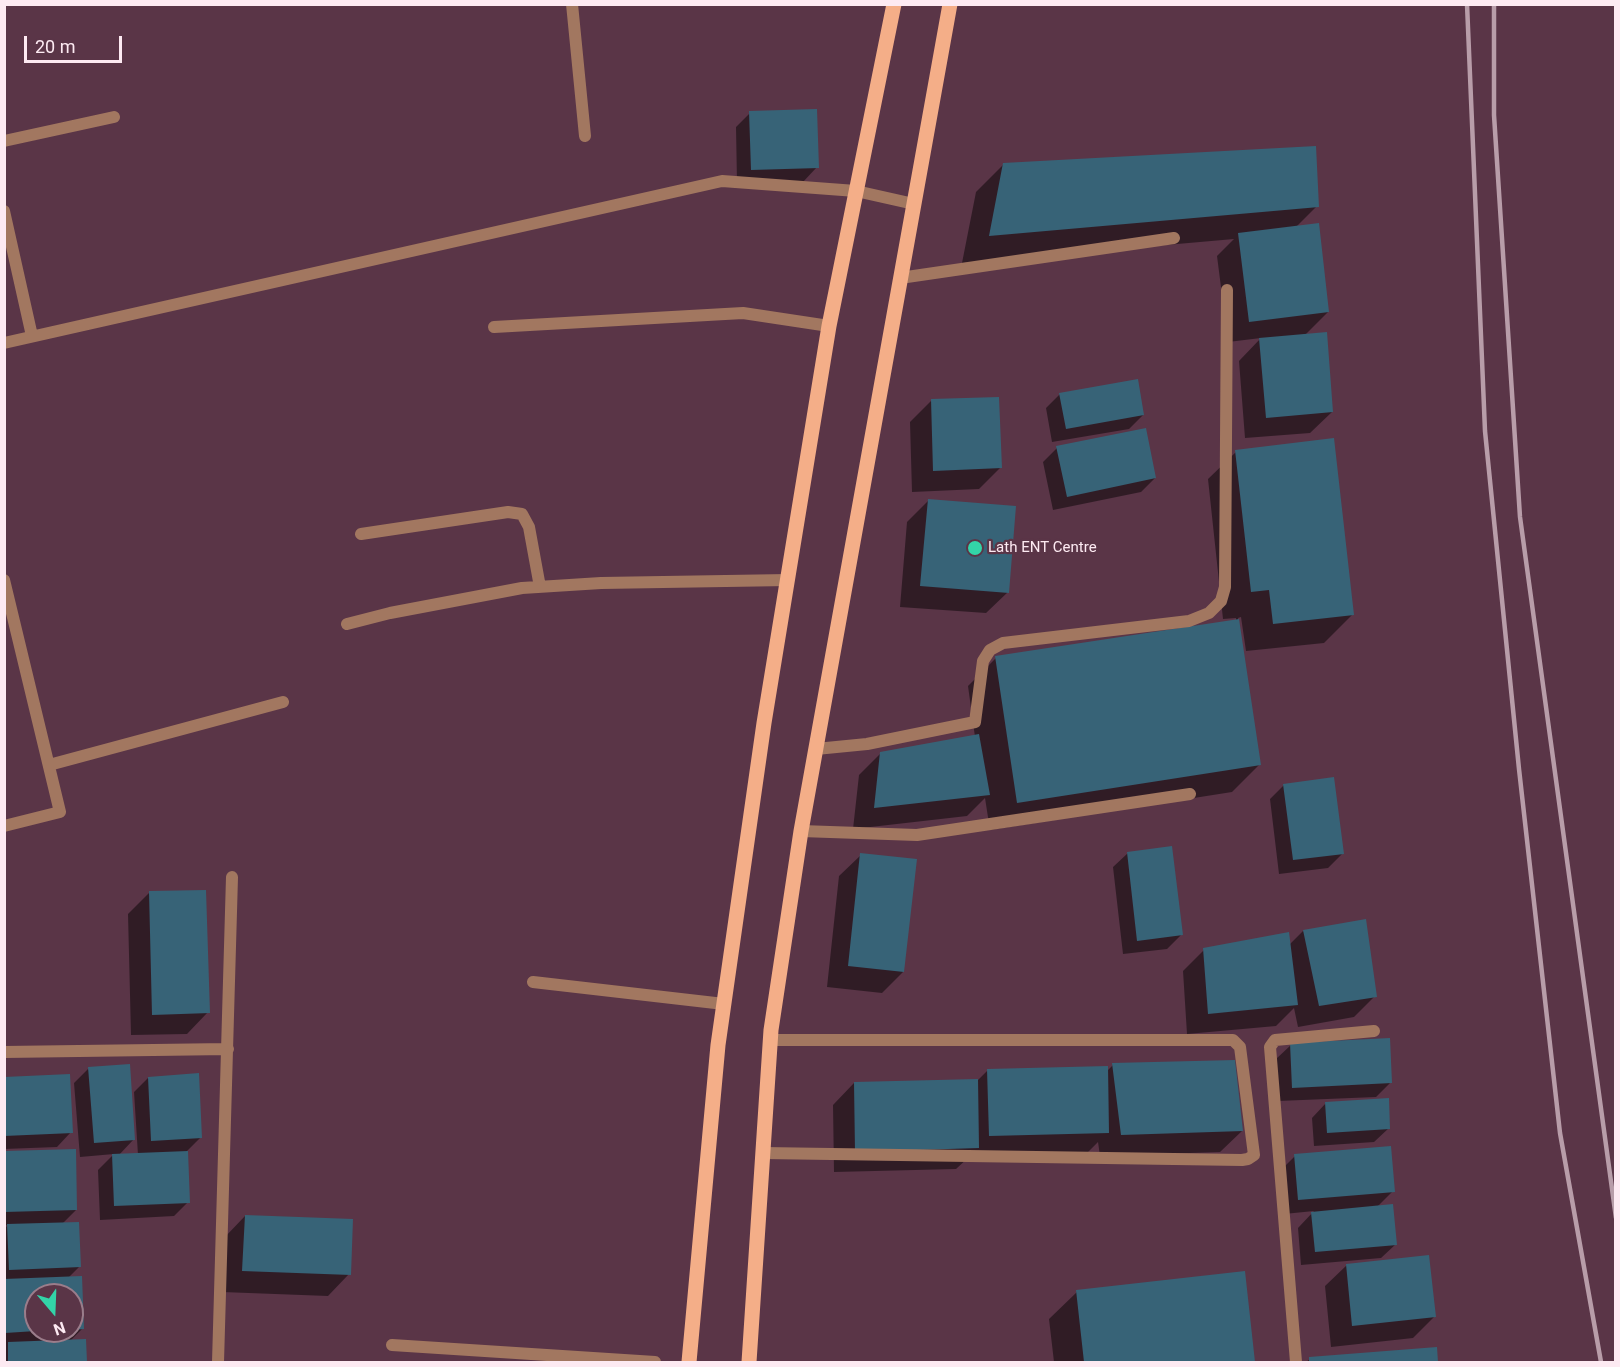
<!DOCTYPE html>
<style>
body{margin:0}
#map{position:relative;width:1620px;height:1367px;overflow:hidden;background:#5a3547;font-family:Roboto,sans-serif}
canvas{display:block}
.frame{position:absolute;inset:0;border:6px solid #fdeaf2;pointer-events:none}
.north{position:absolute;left:24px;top:1283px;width:60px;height:60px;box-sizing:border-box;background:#5a3547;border:2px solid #9b7d8b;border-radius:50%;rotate:161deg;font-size:16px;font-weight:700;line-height:24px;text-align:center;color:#fdeaf2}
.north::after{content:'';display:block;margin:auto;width:21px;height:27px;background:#33d4a8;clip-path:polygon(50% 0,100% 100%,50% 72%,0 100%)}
.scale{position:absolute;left:24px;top:36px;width:98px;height:27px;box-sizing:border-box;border:3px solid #fdeaf2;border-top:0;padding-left:8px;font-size:18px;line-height:21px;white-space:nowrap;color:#fdeaf2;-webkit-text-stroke:4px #5a3547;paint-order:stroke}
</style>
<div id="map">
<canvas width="1620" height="1367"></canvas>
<div class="frame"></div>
<div class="north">N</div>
<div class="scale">20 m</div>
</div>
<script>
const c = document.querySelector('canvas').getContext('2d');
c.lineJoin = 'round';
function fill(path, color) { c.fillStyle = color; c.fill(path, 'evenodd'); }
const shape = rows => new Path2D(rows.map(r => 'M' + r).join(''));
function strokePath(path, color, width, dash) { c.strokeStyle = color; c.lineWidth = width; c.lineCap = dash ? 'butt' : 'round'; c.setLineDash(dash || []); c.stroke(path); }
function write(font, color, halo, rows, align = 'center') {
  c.font = font + ' Roboto,sans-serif'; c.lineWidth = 4.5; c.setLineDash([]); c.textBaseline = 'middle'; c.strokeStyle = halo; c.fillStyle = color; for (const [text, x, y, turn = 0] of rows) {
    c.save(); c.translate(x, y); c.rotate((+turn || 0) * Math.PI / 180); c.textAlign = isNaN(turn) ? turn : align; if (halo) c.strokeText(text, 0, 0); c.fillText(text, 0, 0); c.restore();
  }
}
fill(shape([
 [750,113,817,167,803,182,737,183,736,127],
 [1004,164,1317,206,1296,227,1328,312,1304,336,1332,412,1310,433,1245,438,1239,361,1261,338,1228,342,1217,256,1234,239,962,263,976,192],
 [1060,394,1143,415,1129,429,1052,442,1046,408],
 [931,401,1000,468,979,489,912,492,910,422],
 [1057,448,1155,478,1141,492,1053,510,1043,462],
 [1236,452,1352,615,1324,643,1246,651,1241,617,1238,618,1260,764,1232,792,990,830,985,798,967,816,853,829,859,775,881,753,975,737,968,686,996,658,1236,621,1236,618,1223,619,1208,479],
 [928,501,1008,592,986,613,900,607,907,522],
 [1284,785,1342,854,1328,868,1279,874,1270,799],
 [1128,853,1181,935,1167,949,1123,954,1113,867],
 [861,855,903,972,882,993,827,987,839,876],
 [149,893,208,1012,187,1034,131,1035,128,914],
 [1303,931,1375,996,1354,1017,1298,1027,1294,1008,1276,1026,1187,1034,1183,971,1204,950,1289,945],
 [1291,1045,1390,1083,1376,1097,1278,1101,1276,1059],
 [1113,1065,1242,1131,1220,1152,1100,1156,1098,1142,1086,1154,969,1157,956,1169,834,1172,833,1105,854,1083,978,1080,988,1070,1107,1071],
 [88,1069,134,1139,118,1156,138,1155,134,1092,148,1078,201,1137,186,1152,188,1202,174,1216,100,1220,98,1170,114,1154,80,1157,74,1083],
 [4,1078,71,1132,57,1147,4,1149],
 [1326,1103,1389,1128,1374,1142,1314,1146,1312,1118],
 [4,1152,76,1210,62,1224,79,1267,68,1278,82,1329,70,1341,84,1340,85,1362,4,1362,4,1348,6,1346,4,1346,4,1229,8,1225,4,1226],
 [36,1295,72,1295,72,1331,36,1331],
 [1295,1156,1393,1191,1377,1207,1396,1244,1381,1258,1301,1265,1298,1228,1314,1211,1284,1214,1281,1170],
 [245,1216,349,1274,328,1296,222,1292,224,1238],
 [1347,1265,1434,1317,1413,1338,1331,1347,1325,1286],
 [1244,1273,1254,1362,1054,1362,1049,1319,1077,1292],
 [1436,1348,1437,1362,1306,1362,1310,1359]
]), '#0007');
fill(shape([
 [817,109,819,168,751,170,749,111],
 [1316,146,1319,207,989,236,1003,163],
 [1319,223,1329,312,1249,322,1238,233],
 [1327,332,1333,412,1266,418,1259,338],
 [1138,379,1144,415,1066,429,1059,393],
 [999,397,1002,468,933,471,931,399],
 [1146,428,1156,478,1067,497,1056,446],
 [1334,438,1354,615,1273,624,1269,590,1251,592,1235,450],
 [928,499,1016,506,1009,593,920,586],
 [1239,619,1261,765,1017,803,995,656],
 [979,734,990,795,874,808,880,752],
 [1334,777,1344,854,1293,860,1283,784],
 [1172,846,1183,935,1137,941,1127,852],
 [860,853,917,859,904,972,848,966],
 [206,890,210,1013,152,1015,149,891],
 [1366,919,1377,997,1319,1006,1303,930],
 [1289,932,1298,1005,1208,1014,1203,948],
 [1390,1038,1392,1083,1292,1088,1290,1043],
 [1235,1060,1243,1131,1121,1135,1112,1063],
 [130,1064,135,1140,94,1143,88,1067],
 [1108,1066,1109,1133,989,1136,987,1069],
 [199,1073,202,1138,151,1141,148,1077],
 [70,1074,73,1133,4,1136,4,1077],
 [978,1079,979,1148,855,1152,854,1082],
 [1389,1098,1390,1129,1327,1133,1325,1102],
 [1391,1146,1395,1192,1298,1200,1294,1154],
 [76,1149,77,1210,4,1212,4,1151],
 [188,1151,190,1203,114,1206,112,1154],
 [1393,1204,1397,1245,1315,1252,1311,1212],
 [245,1215,353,1219,351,1275,242,1271],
 [79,1222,81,1267,9,1270,7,1224],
 [1429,1255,1436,1317,1352,1326,1346,1264],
 [1245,1271,1255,1362,1084,1362,1076,1290],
 [82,1276,84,1329,72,1330,72,1295,36,1295,36,1331,5,1333,4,1279],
 [86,1339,87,1362,8,1362,8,1342],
 [1437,1347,1438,1362,1309,1362,1309,1357]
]), '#376377');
strokePath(shape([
 [900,278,1174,238],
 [816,749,867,744,975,722,983,661,990,650,1003,643,1189,621,1209,613,1221,601,1225,587,1227,290],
 [533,982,724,1004],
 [392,1345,655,1362]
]), '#a27760', 12);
strokePath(shape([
 [572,4,585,136],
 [4,141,114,117],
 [4,211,32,336],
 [494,327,743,313,829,326],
 [4,343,722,181,856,191,914,204],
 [361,534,508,512,522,514,529,527,540,587],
 [4,580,60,812,4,826],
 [347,624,390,613,522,588,601,583,788,580],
 [49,765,283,702],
 [801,831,917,835,1190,794],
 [4,1052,228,1049],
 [763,1153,1242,1160,1248,1159,1254,1155,1240,1047,1233,1040,770,1040],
 [218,1362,232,877],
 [1296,1362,1270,1047,1275,1040,1374,1031]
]), '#a27760', 12);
strokePath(shape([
 [689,1362,718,1045,764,723,829,326,894,4],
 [749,1362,771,1030,801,831,950,4]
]), '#f4ae88', 15);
strokePath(shape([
 [1467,4,1485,431,1519,769,1560,1133,1601,1362],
 [1494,4,1494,115,1520,517,1616,1218]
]), '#b89da9', 4.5);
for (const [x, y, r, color] of [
 [975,548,8,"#33d4a8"]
]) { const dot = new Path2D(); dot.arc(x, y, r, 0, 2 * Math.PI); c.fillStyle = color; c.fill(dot); strokePath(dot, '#5a3547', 2); }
write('15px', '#fdeaf2', '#5a3547', [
 ["Lath ENT Centre",988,548]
], 'left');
</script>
